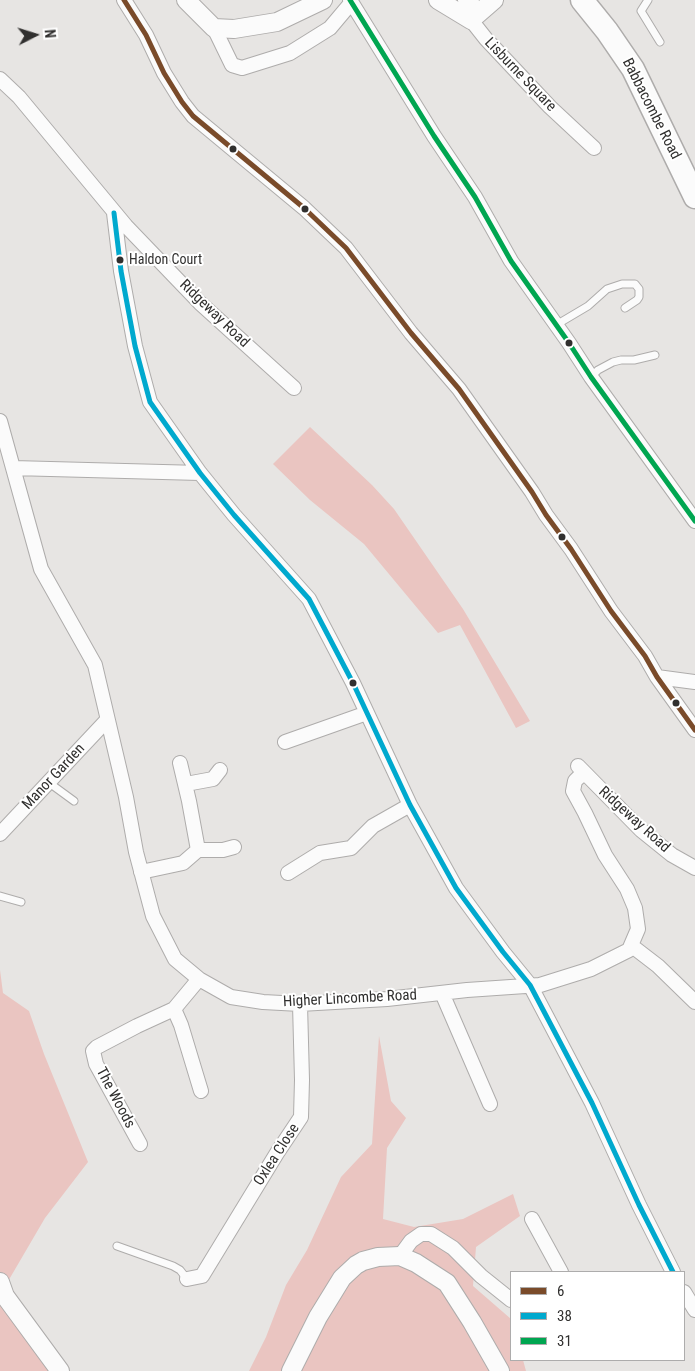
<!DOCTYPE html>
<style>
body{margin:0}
#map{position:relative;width:695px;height:1371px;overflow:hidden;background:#e7e5e3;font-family:"Roboto Condensed",sans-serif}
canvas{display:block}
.legend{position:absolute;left:510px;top:1271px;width:175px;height:90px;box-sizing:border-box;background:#fff;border:1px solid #adacac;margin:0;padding:6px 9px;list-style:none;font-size:15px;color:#31302f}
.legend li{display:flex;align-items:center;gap:10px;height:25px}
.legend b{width:25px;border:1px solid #adacac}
.north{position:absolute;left:10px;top:10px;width:50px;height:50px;-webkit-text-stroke:4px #fff;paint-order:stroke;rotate:85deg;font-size:14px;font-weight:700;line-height:20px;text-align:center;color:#31302f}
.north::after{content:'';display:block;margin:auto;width:18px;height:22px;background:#31302f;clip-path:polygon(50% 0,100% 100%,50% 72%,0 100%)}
</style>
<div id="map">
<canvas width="695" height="1371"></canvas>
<ul class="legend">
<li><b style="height:6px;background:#7a4b2a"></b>6</li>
<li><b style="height:6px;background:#00a9ce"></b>38</li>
<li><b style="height:6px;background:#00a651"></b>31</li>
</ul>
<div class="north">N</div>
</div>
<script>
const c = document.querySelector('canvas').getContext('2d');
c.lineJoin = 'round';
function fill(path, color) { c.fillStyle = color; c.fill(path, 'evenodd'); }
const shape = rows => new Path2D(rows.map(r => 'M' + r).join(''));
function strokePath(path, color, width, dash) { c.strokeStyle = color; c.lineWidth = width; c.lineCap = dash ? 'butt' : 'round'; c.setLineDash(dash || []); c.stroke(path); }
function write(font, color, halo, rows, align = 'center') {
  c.font = font + ' "Roboto Condensed",sans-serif'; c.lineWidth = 4; c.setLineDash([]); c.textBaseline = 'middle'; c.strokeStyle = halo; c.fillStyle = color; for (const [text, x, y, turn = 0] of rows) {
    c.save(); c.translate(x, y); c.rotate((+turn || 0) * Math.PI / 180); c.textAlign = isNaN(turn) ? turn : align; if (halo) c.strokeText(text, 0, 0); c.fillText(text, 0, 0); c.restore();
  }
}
fill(shape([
 [310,427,372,485,394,509,463,609,530,721,516,728,460,625,438,633,364,544,310,500,273,464],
 [0,970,3,993,29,1011,44,1054,88,1162,45,1218,0,1295],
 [379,1036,391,1101,406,1118,387,1148,383,1219,414,1227,463,1219,513,1194,520,1216,476,1247,473,1286,511,1319,511,1360,523,1360,526,1371,249,1371,266,1337,286,1285,307,1250,341,1177,372,1144],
 [0,1304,49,1371,0,1371]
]), '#eac5c1');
const service = shape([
 [648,0,641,11,660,42],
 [556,325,588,306,607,289,622,284,635,284,639,289,639,297,637,300,625,308],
 [591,377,598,370,613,362,621,360,634,360,655,355],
 [48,782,74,801],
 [0,896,21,902],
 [117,1246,173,1266,180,1270,187,1279]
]);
const minor = shape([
 [124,0,146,35,164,73,182,102,193,116,304,208,346,248,411,333,459,389,532,492,546,515,571,549,611,611,645,656,657,677,695,730],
 [350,0,434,136,475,197,511,261,569,343,591,377,695,521],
 [465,0,481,10],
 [471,20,486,39,550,107,594,148],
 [214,28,232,65,242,68,290,53,330,28,351,3],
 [0,79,19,97,126,226,200,303,294,388],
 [114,213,121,271,135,346,150,402,200,473,234,515,309,599,353,683,410,805,456,888,503,952,530,985,592,1103,639,1205,673,1272],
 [0,421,41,569,95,665,126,797,136,852,153,916,175,959,199,979,231,997,263,1002,300,1004,387,999,467,990,540,985,591,969,629,950,638,929,635,908,627,889,605,855,585,813,573,791,575,781,579,777,585,774],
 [13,468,200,473],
 [657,677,695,682],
 [285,742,367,713],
 [180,763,189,801,198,850],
 [578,766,641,830,672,855,695,868],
 [186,784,213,779,220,770],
 [0,834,107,720],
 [141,872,183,863,198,850,223,850,234,847],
 [288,873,320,853,351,848,373,826,410,805],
 [632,946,658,966,695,1002],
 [442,993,490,1104],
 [174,1009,181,1025,201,1091],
 [140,1144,96,1064,93,1051,97,1047,137,1026,174,1009,199,979],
 [532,1219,561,1272],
 [400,1256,411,1241,421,1234,431,1234,453,1248,481,1276,511,1300],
 [187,1279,202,1276,277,1153,301,1117,302,1080,300,1004],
 [684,1292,695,1310]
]);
const tertiary = shape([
 [186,0,214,28,234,29,277,22,323,0],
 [438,0,471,20,494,0],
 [0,1282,5,1296,60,1371],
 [291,1371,318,1317,342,1278,356,1265,363,1261,378,1257,400,1256,416,1263,447,1283,472,1322,500,1371]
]);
const primary = shape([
 [582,0,607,31,633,69,695,197]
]);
strokePath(service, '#aeacab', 9);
strokePath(minor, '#aeacab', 16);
strokePath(tertiary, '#aeacab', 20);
strokePath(primary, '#aeacab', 25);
strokePath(service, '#fbfbfb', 7);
strokePath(minor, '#fbfbfb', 14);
strokePath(tertiary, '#fbfbfb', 18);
strokePath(primary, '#fbfbfb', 22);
strokePath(shape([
 [124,0,146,35,164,73,182,102,193,116,304,208,346,248,411,333,459,389,532,492,546,515,571,549,611,611,645,656,657,677,695,730]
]), '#7a4b2a', 5);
strokePath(shape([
 [114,213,121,271,135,346,150,402,200,473,234,515,309,599,353,683,410,805,456,888,503,952,530,985,592,1103,639,1205,673,1272]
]), '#00a9ce', 5);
strokePath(shape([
 [350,0,434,136,475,197,511,261,569,343,591,377,695,521]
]), '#00a651', 5);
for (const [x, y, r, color] of [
 [233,149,4.5,"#31302f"],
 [305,209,4.5,"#31302f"],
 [120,260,4.5,"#31302f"],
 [569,343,4.5,"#31302f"],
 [562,537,4.5,"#31302f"],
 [353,683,4.5,"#31302f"],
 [676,703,4.5,"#31302f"]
]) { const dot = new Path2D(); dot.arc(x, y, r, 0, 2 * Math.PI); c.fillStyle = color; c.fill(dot); strokePath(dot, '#fff', 2); }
write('14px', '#31302f', '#fff', [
 ["Haldon Court",129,260]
], 'left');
write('15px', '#31302f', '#fff', [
 ["Lisburne Square",520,75,46],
 ["Babbacombe Road",651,109,63],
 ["Ridgeway Road",214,314,44],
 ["Manor Garden",54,777,-47],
 ["Ridgeway Road",634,820,42],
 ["Higher Lincombe Road",350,999,-3],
 ["The Woods",115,1098,62],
 ["Oxlea Close",277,1155,-57]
]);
</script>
